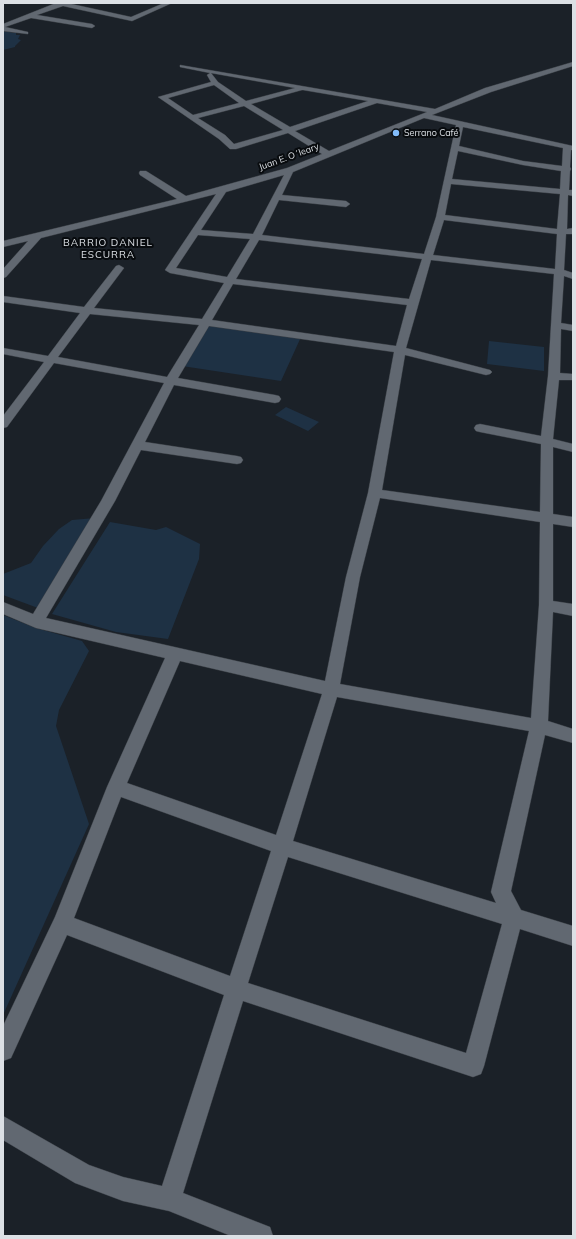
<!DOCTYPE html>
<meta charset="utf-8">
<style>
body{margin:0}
#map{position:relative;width:576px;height:1239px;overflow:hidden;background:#1b2128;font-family:Mulish,sans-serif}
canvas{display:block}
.frame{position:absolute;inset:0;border:4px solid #dce0e5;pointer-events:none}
</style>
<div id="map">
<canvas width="576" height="1239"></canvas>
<div class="frame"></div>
</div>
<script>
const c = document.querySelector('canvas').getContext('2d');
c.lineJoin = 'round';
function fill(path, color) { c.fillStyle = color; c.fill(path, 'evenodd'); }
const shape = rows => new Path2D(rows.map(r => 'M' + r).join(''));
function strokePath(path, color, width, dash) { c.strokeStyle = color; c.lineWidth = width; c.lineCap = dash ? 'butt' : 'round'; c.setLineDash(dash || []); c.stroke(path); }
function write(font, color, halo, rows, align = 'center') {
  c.font = font + ' Mulish,sans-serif'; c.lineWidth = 4; c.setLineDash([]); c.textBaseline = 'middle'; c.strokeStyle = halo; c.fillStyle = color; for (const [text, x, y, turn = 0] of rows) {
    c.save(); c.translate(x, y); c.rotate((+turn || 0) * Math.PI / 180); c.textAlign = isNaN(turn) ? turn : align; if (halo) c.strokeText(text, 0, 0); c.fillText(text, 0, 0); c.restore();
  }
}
fill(shape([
 [3,31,16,33,16,35,20,35,18,39,21,40,15,46,15,47,3,50],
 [207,324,301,337,281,381,182,366],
 [489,341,544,347,544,371,487,364],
 [286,407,319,422,308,431,275,415],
 [95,518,38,608,3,595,3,574,31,563,43,546,59,529,72,520],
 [110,522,156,530,166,527,200,544,199,559,168,639,116,632,52,614],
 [3,615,36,628,82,641,89,651,59,710,56,726,89,824,3,1015]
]), '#1e3144');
const minor = shape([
 [56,3,67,3,131,17,164,3,172,3,132,21,63,6,37,15,92,24,95,26,92,28,31,18,5,27,28,32,28,34,3,31,3,24,56,3],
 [573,62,573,66,491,92,432,115,573,146,573,150,571,150,570,167,571,169,570,171,569,190,573,190,573,196,568,195,567,229,573,228,573,234,566,234,564,270,573,273,573,279,564,276,561,323,573,325,573,331,561,329,560,373,573,374,573,380,559,380,553,439,573,444,573,452,553,447,553,514,573,517,573,527,553,524,553,601,573,604,573,616,553,612,548,721,573,729,573,743,545,735,511,891,521,910,573,926,573,946,520,929,484,1066,481,1074,473,1077,243,1001,183,1193,270,1227,273,1236,231,1236,169,1211,123,1201,75,1183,3,1140,3,1116,89,1165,123,1177,162,1186,224,995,67,935,11,1058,3,1061,3,1026,55,917,107,787,165,658,36,628,3,614,3,602,33,614,101,501,164,383,54,363,7,427,3,428,3,416,44,362,3,354,3,348,48,356,80,313,3,302,3,296,84,307,116,266,119,265,124,268,94,308,202,319,224,283,170,273,165,270,216,194,41,238,6,277,3,278,3,269,28,241,3,247,3,241,177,199,140,175,139,173,140,171,146,171,186,196,287,168,322,154,288,133,236,149,230,149,219,139,158,97,211,82,207,75,210,73,180,67,180,65,435,109,485,88,573,62],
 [211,73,295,88,246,101,218,82,211,73],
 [214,85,239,103,193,115,168,98,214,85],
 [302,90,303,90,368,101,290,127,251,104,302,90],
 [377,103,427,112,329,151,295,131,377,103],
 [244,106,283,130,234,144,225,135,198,118,244,106],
 [424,118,456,125,436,217,424,254,262,235,279,200,346,207,350,204,346,201,282,195,293,172,424,118],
 [463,127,563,148,562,166,523,161,459,146,463,127],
 [458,151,523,165,561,171,560,189,452,179,458,151],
 [284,175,253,234,201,230,226,192,284,175],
 [451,184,560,194,557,229,445,215,451,184],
 [444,220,557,234,555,269,433,255,444,220],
 [198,235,250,239,227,277,176,268,198,235],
 [259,240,422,259,409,299,236,279,259,240],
 [431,260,554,274,548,376,541,436,480,424,476,425,474,428,476,431,480,432,541,444,540,512,382,490,405,355,486,375,490,374,492,372,490,370,406,348,431,260],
 [233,284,407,305,396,346,212,320,233,284],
 [90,314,199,325,167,377,58,357,90,314],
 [209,326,394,352,368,493,346,577,325,681,46,618,115,501,141,450,237,464,241,463,243,460,241,457,237,456,145,442,174,385,275,403,279,402,281,399,279,396,275,395,178,378,209,326],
 [380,498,540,522,539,605,531,718,340,684,360,577,380,498],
 [180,661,322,694,276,835,127,783,180,661],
 [337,697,529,731,491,892,496,903,293,841,337,697],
 [121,797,271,851,230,976,74,918,121,797],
 [288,857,502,924,466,1053,248,983,288,857]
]);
strokePath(minor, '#393e44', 1);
fill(minor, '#616871');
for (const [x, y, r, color] of [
 [396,133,4,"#82bcfa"]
]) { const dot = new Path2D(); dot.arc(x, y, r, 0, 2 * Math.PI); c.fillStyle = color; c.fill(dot); strokePath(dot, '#080b0e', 1.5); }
write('9px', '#dce0e5', '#080b0e', [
 ["Serrano Café",404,133]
], 'left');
write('9px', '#dce0e5', '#080b0e', [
 ["Juan E. O´leary",289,157,-20]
]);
c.letterSpacing = '1px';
write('10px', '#dce0e5', '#080b0e', [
 ["BARRIO DANIEL",108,243],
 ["ESCURRA",108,255]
]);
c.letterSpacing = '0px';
</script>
